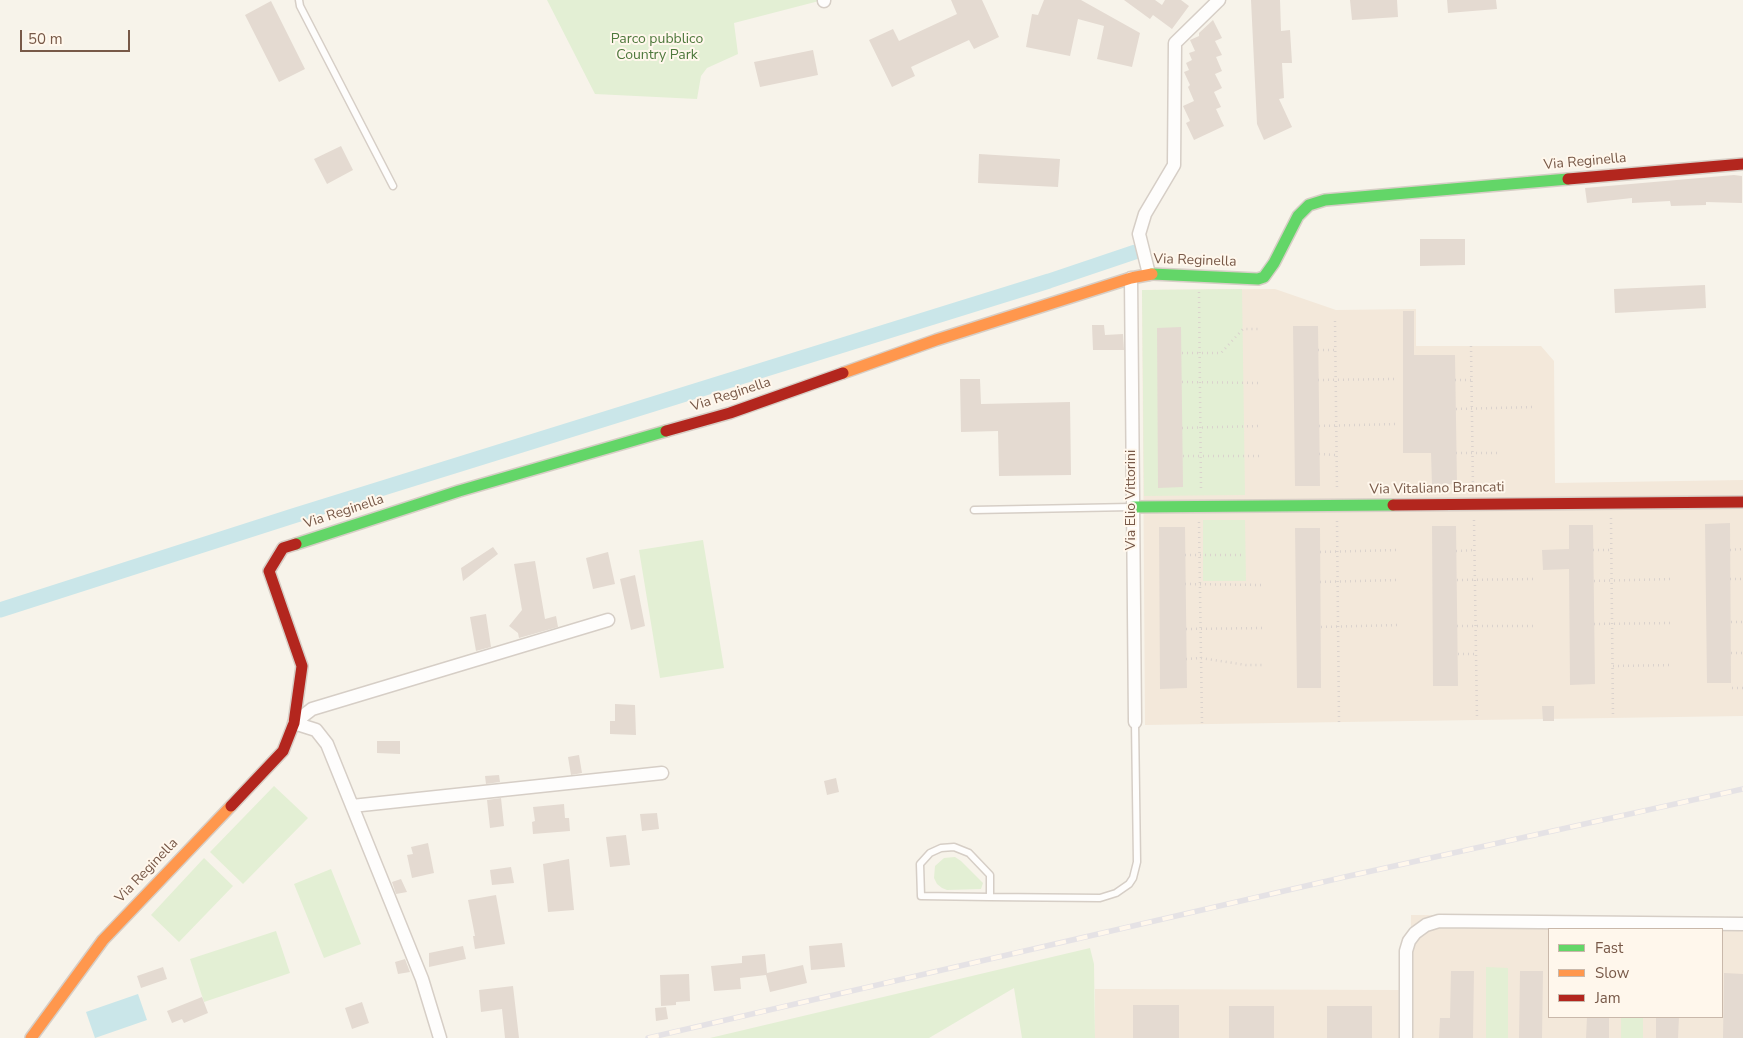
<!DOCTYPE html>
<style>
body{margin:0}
#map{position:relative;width:1743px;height:1038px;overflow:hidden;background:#f7f3ea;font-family:"Nunito Sans",sans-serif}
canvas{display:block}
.legend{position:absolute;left:1548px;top:928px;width:175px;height:90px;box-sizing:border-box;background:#fff7ec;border:1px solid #c9b8aa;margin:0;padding:6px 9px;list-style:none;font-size:15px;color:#785948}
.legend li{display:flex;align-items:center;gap:10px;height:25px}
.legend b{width:25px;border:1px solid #c9b8aa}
.scale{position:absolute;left:20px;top:30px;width:110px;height:22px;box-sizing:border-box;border:2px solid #785948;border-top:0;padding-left:6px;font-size:15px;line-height:18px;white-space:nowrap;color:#785948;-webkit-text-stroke:4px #fff7ec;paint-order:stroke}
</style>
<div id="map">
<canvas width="1743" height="1038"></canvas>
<ul class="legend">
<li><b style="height:6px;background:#63d668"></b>Fast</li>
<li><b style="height:6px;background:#ff974d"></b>Slow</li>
<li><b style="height:6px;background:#b3261e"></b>Jam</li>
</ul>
<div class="scale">50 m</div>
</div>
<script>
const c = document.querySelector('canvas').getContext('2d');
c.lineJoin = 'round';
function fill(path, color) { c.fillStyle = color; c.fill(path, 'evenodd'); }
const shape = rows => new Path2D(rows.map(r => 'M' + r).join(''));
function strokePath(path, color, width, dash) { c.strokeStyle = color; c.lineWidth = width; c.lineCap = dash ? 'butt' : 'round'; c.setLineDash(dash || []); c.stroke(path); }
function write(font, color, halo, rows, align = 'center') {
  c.font = font + ' "Nunito Sans",sans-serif'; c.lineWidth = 4; c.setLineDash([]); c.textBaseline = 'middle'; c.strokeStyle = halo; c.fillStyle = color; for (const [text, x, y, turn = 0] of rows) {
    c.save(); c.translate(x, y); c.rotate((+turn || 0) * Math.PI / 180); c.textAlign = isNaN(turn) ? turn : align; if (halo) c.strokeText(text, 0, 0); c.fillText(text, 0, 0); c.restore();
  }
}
fill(shape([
 [1275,289,1336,310,1416,309,1416,346,1541,346,1554,361,1555,483,1743,480,1743,716,1145,725,1142,290],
 [1411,915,1743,917,1743,1038,1410,1038],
 [1549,929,1722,929,1722,1017,1549,1017],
 [1095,989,1401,990,1401,1038,1095,1038]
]), '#f3e8da');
fill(shape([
 [547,0,819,0,819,1,734,23,738,54,707,68,701,76,697,99,595,94],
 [1242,289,1245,495,1144,496,1142,290],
 [1203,520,1245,520,1246,581,1203,581],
 [703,540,724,668,660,678,639,550],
 [274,786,308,818,243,884,210,852],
 [955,857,961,861,983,883,981,889,947,890,942,888,937,884,934,878,935,866,944,858],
 [204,858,233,886,179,942,151,915],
 [331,869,361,944,324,958,294,884],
 [276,931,290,973,204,1002,190,959],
 [1090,948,1094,964,1095,1038,1022,1038,1014,988,929,1038,710,1038],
 [1486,967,1508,968,1508,1038,1486,1038],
 [1621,1017,1643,1017,1643,1038,1621,1038]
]), '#e3efd4');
fill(shape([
 [138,994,147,1020,95,1038,86,1012]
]), '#cae6e9');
strokePath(shape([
 [0,610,293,516,1049,281,1135,252]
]), '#cae6e9', 15);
fill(shape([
 [951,0,982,0,999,37,974,49,969,40,911,67,915,76,892,87,869,40,893,29,899,41,957,14],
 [1044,0,1081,0,1140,33,1132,67,1097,59,1104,26,1078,19,1070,56,1026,47,1032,14,1038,15],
 [1124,0,1155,0,1162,5,1165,0,1181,0,1189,6,1172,29,1153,15,1150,19],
 [1251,0,1280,0,1281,31,1290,30,1292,63,1282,63,1284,98,1279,99,1292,127,1264,140,1257,124],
 [1350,0,1397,0,1398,17,1352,20],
 [1447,0,1496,0,1497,9,1448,13],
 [271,1,305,69,279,82,245,15],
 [1213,20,1222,38,1215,41,1222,55,1216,57,1222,71,1215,74,1222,88,1214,92,1221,107,1216,109,1224,126,1194,140,1186,123,1190,121,1183,106,1194,101,1188,87,1190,85,1184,72,1189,70,1186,63,1192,60,1189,53,1195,51,1190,40,1199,36,1199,33],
 [813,50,818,75,760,87,754,62],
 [341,146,353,170,327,184,314,159],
 [979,154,1060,159,1058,187,978,183],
 [1734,175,1742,176,1742,203,1706,202,1706,205,1671,206,1670,201,1632,203,1632,198,1587,203,1585,188],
 [1420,239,1465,239,1465,265,1420,266],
 [1705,285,1706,308,1615,313,1614,289],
 [1403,311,1414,311,1414,355,1455,355,1457,484,1432,485,1431,453,1403,453],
 [1092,325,1104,325,1105,335,1123,334,1124,350,1093,350],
 [1293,326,1318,326,1320,486,1295,486],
 [1181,327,1183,487,1158,488,1157,328],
 [960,379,980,379,981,404,1070,402,1071,475,999,476,998,431,961,432],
 [1730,523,1731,683,1707,683,1705,524],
 [1569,525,1593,525,1595,684,1570,685,1569,569,1543,570,1542,550,1569,549],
 [1432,526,1456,526,1458,686,1433,686],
 [1159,527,1185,527,1187,688,1160,689],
 [1295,528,1320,528,1321,688,1297,688],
 [493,547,498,554,463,581,461,568],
 [608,552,615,584,593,589,586,558],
 [535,561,545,619,556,616,558,627,519,638,518,633,509,626,522,610,514,564],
 [635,575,645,626,631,630,620,579],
 [486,614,491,647,476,651,470,617],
 [615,704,635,705,636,735,610,734,610,721,615,721],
 [1542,706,1554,706,1554,721,1543,721],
 [377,741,400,741,400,754,377,753],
 [579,755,582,773,571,775,568,757],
 [499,775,500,782,486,784,485,776],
 [836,778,839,792,827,795,824,781],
 [501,798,504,826,490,828,487,800],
 [564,804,565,818,569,818,570,831,533,834,532,822,535,821,533,807],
 [657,813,659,829,642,831,640,814],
 [626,835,630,865,610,867,606,837],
 [428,843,434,873,412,878,407,855,413,854,411,847],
 [569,859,574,910,548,912,543,864],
 [511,867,514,883,492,885,490,870],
 [401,879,407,892,396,894,392,882],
 [496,895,505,944,475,949,473,936,475,936,468,900],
 [842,943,845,967,811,970,809,946],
 [463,946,466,959,429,967,429,953],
 [765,954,767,973,803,965,807,983,770,992,766,975,740,978,741,989,714,991,711,966,742,963,742,956],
 [405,959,410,972,398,974,395,962],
 [163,967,167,979,141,988,137,976],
 [1451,971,1474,971,1473,1038,1439,1038,1440,1018,1450,1018],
 [1520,971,1543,971,1542,1038,1519,1038],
 [1724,973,1743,974,1743,1038,1723,1038],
 [689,974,690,1001,676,1002,676,1005,661,1006,660,975],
 [513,986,519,1038,505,1038,502,1009,481,1012,479,990],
 [202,997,208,1013,184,1023,182,1019,172,1023,167,1011],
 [362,1002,369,1023,352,1029,345,1008],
 [1133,1005,1179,1005,1179,1038,1133,1038],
 [1229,1006,1274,1006,1274,1038,1229,1038],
 [1327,1006,1372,1006,1372,1038,1327,1038],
 [666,1007,668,1019,656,1021,655,1008],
 [1587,1017,1609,1017,1609,1038,1586,1038],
 [1656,1017,1679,1017,1678,1038,1656,1038]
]), '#e4dad1');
const lane = shape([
 [299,0,300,6,393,186],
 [974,510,1131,507],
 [990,897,990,875,969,853,954,847,941,848,930,853,920,864,921,896,990,897,1100,898,1116,893,1129,884,1133,878,1137,862,1135,722]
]);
const street = shape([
 [824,0,824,1],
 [1149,274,1139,234,1145,214,1174,165,1175,43,1219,0],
 [1131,278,1135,722],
 [294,723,316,730,327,744,422,979,440,1038],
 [294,723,312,709,608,620],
 [352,806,662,773],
 [1406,1038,1406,951,1409,941,1415,933,1426,925,1439,921,1743,924]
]);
const fast = shape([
 [1152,274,1258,279,1264,277,1274,263,1298,216,1309,205,1325,200,1568,179],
 [1132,507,1393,505],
 [296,544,459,491,666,431]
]);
const slow = shape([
 [843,373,936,340,1131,278,1152,274],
 [31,1038,103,940,231,806]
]);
const jam = shape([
 [1568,179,1743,164],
 [666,431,730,413,843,373],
 [1393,505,1743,502],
 [231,806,283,751,294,723,302,666,269,571,283,548,296,544]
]);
strokePath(lane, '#d6cec6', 9);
strokePath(street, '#d6cec6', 15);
strokePath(fast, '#d7cec6', 14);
strokePath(slow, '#d7cec6', 14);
strokePath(jam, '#d7cec6', 14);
strokePath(shape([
 [1199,292,1201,491],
 [1335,321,1337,490],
 [1471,346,1473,489],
 [1318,350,1335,350],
 [1182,353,1221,353,1243,329,1261,329],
 [1318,380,1396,379],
 [1455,380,1472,380],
 [1182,382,1261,383],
 [1456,409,1535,407],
 [1319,426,1397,424],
 [1182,428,1261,426],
 [1456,453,1499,453],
 [1319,454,1336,455],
 [1183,456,1261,456],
 [1611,518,1613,718],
 [1474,520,1477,720],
 [1337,521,1339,722],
 [1199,522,1202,724],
 [1593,550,1611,550],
 [1730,550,1743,549],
 [1456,551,1474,550],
 [1320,552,1398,550],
 [1185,555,1245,555],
 [1730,579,1743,579],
 [1457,580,1536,579],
 [1594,581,1672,579],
 [1320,582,1399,580],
 [1185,584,1263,585],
 [1731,622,1743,622],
 [1594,624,1673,623],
 [1457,626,1536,626],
 [1321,627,1399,625],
 [1186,629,1263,628],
 [1731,653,1743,653],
 [1458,654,1476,654],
 [1186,659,1201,658,1246,665,1264,665],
 [1613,666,1673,665],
 [1732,688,1743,688]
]), '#dad2cd', 2.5, [1, 4]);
strokePath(lane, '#fefdfc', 6);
strokePath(street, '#fefdfc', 12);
strokePath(fast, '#63d668', 11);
strokePath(slow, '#ff974d', 11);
strokePath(jam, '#b3261e', 11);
const rail = shape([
 [648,1038,1349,876,1743,789]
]);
strokePath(rail, '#e5e2e5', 5.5);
strokePath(rail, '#fff7ec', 4, [11]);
write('14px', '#4e783c', '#fff7ec', [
 ["Parco pubblico",657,40],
 ["Country Park",657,56]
]);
write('14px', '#785948', '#fff7ec', [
 ["Via Reginella",1585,162,-5],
 ["Via Reginella",1195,261,2],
 ["Via Reginella",731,395,-18],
 ["Via Vitaliano Brancati",1437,489,-1],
 ["Via Elio Vittorini",1132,500,-90],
 ["Via Reginella",344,512,-18],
 ["Via Reginella",147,871,-46]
]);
</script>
